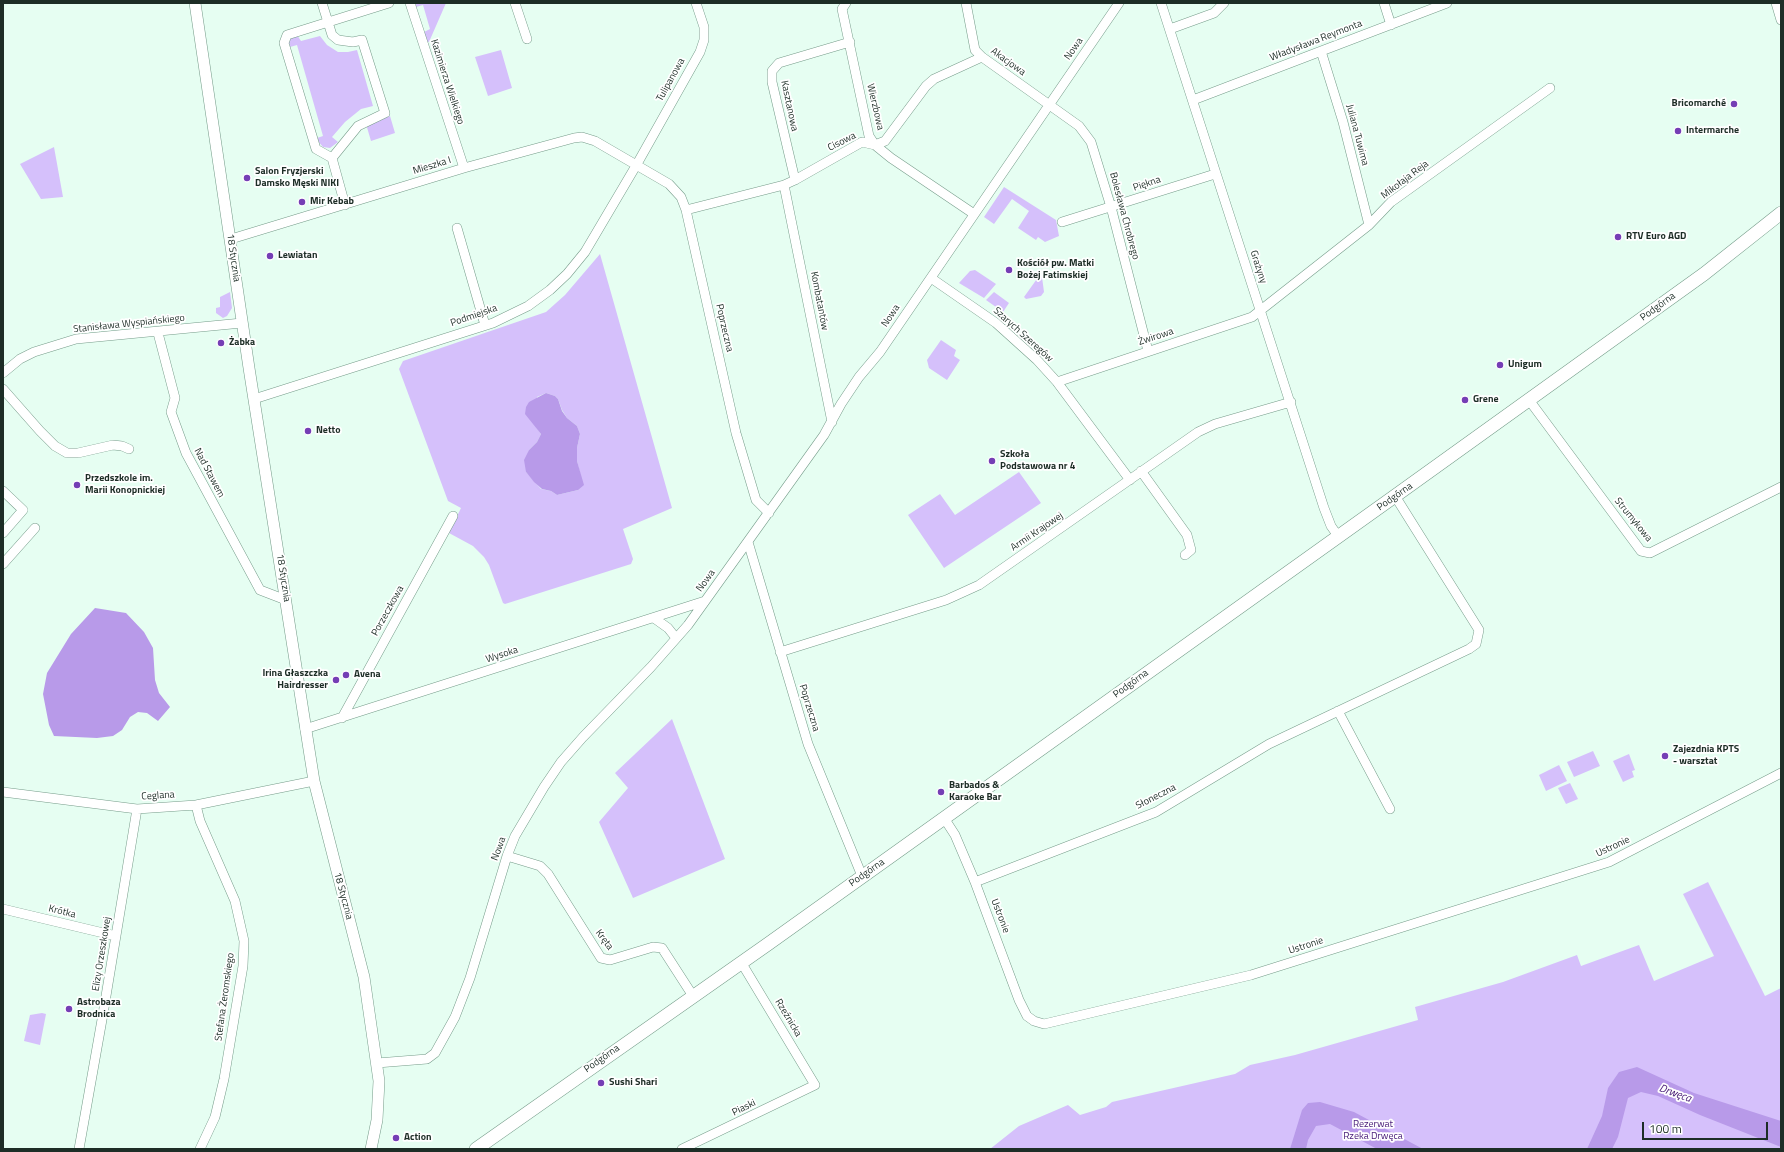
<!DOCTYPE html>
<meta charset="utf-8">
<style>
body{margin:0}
#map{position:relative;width:1784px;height:1152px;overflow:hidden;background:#e6fef2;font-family:"Titillium Web",sans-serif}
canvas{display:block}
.frame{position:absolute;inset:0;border:4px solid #1d2d26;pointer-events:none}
.scale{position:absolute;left:1642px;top:1122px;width:126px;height:18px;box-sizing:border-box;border:2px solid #1d2d26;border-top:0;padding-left:5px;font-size:12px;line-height:14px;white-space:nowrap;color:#1d2d26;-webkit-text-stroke:3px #fff;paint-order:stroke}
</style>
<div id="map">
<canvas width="1784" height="1152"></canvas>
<div class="frame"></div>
<div class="scale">100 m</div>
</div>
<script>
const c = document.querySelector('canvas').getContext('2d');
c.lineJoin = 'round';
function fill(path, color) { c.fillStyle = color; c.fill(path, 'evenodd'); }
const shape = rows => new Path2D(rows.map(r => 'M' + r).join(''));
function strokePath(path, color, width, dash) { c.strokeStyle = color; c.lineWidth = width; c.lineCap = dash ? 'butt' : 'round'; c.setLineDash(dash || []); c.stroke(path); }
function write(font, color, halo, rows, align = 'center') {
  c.font = font + ' "Titillium Web",sans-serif'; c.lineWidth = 3.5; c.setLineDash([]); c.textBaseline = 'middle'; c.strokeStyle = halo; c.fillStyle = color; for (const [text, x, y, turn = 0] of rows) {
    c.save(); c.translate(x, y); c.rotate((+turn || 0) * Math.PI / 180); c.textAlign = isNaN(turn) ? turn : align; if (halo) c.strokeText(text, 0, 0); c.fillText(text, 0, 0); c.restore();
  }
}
fill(shape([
 [416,3,446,3,429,42,427,42,424,32,430,29,423,5,416,7],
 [297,35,301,41,320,36,327,45,338,52,348,52,357,50,373,106,361,109,345,122,332,137,338,142,330,148,323,147,318,141,317,138,323,136,297,45,290,47,289,42,290,39],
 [501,50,512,88,488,96,475,57],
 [390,116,395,133,371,141,366,124],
 [54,147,63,197,41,199,20,164],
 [1004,187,1056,220,1059,236,1045,242,1038,237,1036,240,1018,228,1029,211,1012,199,994,224,984,217],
 [600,254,672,508,623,529,633,559,631,564,505,604,503,603,489,565,484,557,473,546,449,533,461,508,448,501,399,369,403,361,546,312,565,295],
 [546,393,555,396,558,399,562,410,567,418,577,426,580,434,577,448,577,461,581,477,578,490,557,495,551,491,541,489,526,472,529,450,537,442,541,434,536,427,537,397],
 [975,270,996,284,984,298,959,283,970,271],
 [1039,276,1042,277,1044,292,1041,296,1026,299,1024,297],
 [230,292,232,308,227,316,223,318,216,313,216,308,220,307,220,297],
 [994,292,1009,303,1003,312,986,300],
 [941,340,956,350,954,356,960,360,947,380,929,368,927,360],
 [1019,472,1041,503,944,568,908,515,940,494,955,515],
 [672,719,725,859,633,898,599,822,628,788,615,773],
 [1593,751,1600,766,1574,777,1567,762],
 [1629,754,1635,770,1632,771,1634,777,1623,782,1613,761],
 [1559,765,1567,781,1546,791,1539,775],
 [1570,783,1578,799,1566,804,1558,788],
 [1708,882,1765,996,1781,988,1781,1149,990,1149,1019,1126,1068,1105,1080,1115,1106,1107,1112,1102,1235,1074,1250,1065,1295,1055,1418,1020,1415,1007,1503,982,1577,955,1581,966,1639,945,1654,981,1714,956,1683,894],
 [42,1013,46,1014,40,1045,24,1041,30,1015]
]), '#d5c0fb');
fill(shape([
 [546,393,555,396,558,399,562,411,567,418,577,426,580,434,577,448,577,461,584,485,578,490,557,495,551,491,542,489,534,482,526,472,524,460,529,450,537,442,541,434,525,414,526,407,529,402],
 [95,608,126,613,144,632,153,648,155,680,159,693,170,707,158,721,147,713,138,712,130,717,122,730,113,736,97,738,54,736,49,725,43,694,47,673,71,634],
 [1637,1067,1694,1093,1781,1121,1781,1147,1700,1115,1658,1096,1641,1092,1628,1098,1618,1137,1612,1149,1587,1149,1602,1116,1608,1088,1619,1072],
 [1320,1102,1354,1112,1423,1149,1377,1149,1330,1124,1316,1126,1308,1140,1306,1149,1290,1149,1302,1110,1308,1103]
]), '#b89ae9');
const minor = shape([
 [322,3,332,35,338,40,353,42,362,40,385,113,358,126,332,158],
 [410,3,464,168],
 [515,3,527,39],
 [846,3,842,9,869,136,875,145,891,158,974,214],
 [966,3,975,50,982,57,1079,126,1091,142,1111,207,1148,351],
 [1161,3,1324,508,1331,526,1338,536],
 [1384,3,1391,25],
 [1776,3,1781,20],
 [1170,29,1214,13,1224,3],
 [1321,51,1343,122,1369,225],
 [1193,100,1447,3],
 [795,180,772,82,772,71,779,63,850,42],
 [784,185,832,422],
 [345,205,332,158,316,149,284,43,287,35,389,3],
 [686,210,784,185,795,180,862,142,875,145,885,141,926,86,934,79,982,57],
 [1062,222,1215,174],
 [457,228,485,325],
 [231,239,464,168,574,138,582,137,595,141,669,184,681,197,686,210,736,433,756,500,769,513],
 [931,278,996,323,1037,360,1057,382,1130,480],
 [158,333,175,398,171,412,186,453,260,590,286,600],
 [3,373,20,359,34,352,76,339,242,323],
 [1057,382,1252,317,1369,225,1391,202,1550,88],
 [3,389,40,431,55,446,67,453,78,453,113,445,122,446,129,449],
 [254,399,493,323,528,306,550,290,567,274,585,252,637,164,700,52,704,40,704,27,696,3],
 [1529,400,1641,551,1650,553,1781,487],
 [1141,471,1187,535,1191,550,1185,555],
 [3,491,23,510,3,533],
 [748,542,808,744,862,876],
 [3,564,35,528],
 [654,618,668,628,676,638],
 [780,652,946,600,979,585,1198,432,1215,424,1291,402],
 [1338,711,1390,809],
 [342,718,453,516],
 [305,729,705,601],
 [3,792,137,809,196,805,314,781],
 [196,805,200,821,235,901,244,941,243,966,224,1079,215,1117,200,1149],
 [944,818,955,835,975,882,1019,1000,1027,1016,1034,1021,1044,1024,1251,975,1609,862,1781,773],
 [507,856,540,866,548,874,601,958,610,960,653,947,662,948,693,996],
 [975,882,1156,812,1269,744,1469,649,1476,644,1479,630,1395,496],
 [3,909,116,936],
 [377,1063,427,1059,435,1053,455,1017,470,978,507,856,515,836,544,787,561,762,583,737,651,667,688,625,824,435,841,404,859,377,880,352,1119,3],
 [79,1149,103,1014,137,809],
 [682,1149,815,1085,741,962]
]);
const tertiary = shape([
 [195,3,249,368,314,781,364,977,379,1081,377,1120,371,1149]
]);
const secondary = shape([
 [476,1149,768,944,1395,496,1704,274,1781,213]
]);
strokePath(minor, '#769c8a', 10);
strokePath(tertiary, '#769c8a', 12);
strokePath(secondary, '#769c8a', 14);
strokePath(minor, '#fff', 9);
strokePath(tertiary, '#fff', 11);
strokePath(secondary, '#fff', 13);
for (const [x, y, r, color] of [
 [1734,104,4,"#753eb5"],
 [1678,131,4,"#753eb5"],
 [247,178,4,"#753eb5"],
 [302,202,4,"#753eb5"],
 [1618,237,4,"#753eb5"],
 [270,256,4,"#753eb5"],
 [1009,270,4,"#753eb5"],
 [221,343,4,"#753eb5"],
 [1500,365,4,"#753eb5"],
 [1465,400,4,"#753eb5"],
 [308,431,4,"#753eb5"],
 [992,461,4,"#753eb5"],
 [77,485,4,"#753eb5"],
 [346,675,4,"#753eb5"],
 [336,680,4,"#753eb5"],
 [1665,756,4,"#753eb5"],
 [941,792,4,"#753eb5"],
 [69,1009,4,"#753eb5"],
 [601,1083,4,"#753eb5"],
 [396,1138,4,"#753eb5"]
]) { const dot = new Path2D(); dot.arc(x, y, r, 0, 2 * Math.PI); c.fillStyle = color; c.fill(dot); strokePath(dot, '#fff', 1.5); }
write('10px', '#1d2d26', '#fff', [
 ["Władysława Reymonta",1316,41,-21],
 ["Nowa",1074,49,-55],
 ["Akacjowa",1008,62,36],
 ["Tulipanowa",671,80,-61],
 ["Kazimierza Wielkiego",447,82,72],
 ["Kasztanowa",789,106,78],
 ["Wierzbowa",875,107,77],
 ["Juliana Tuwima",1357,135,75],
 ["Cisowa",842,142,-27],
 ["Mieszka I",432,166,-17],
 ["Mikołaja Reja",1405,180,-37],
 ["Piękna",1147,184,-18],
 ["Bolesława Chrobrego",1124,216,75],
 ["18 Stycznia",233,258,82],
 ["Grażyny",1258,267,72],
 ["Kombatantów",819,301,79],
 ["Podgórna",1658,307,-36],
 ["Podmiejska",474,316,-19],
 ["Nowa",891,316,-56],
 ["Stanisława Wyspiańskiego",129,324,-6],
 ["Poprzeczna",724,328,77],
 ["Szarych Szeregów",1023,335,42],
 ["Żwirowa",1156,337,-18],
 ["Nad Stawem",209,473,62],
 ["Podgórna",1395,497,-35],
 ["Strumykowa",1633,520,51],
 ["Armii Krajowej",1037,532,-34],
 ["18 Stycznia",283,578,81],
 ["Nowa",706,581,-54],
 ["Porzeczkowa",388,611,-61],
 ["Wysoka",502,655,-18],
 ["Podgórna",1131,684,-36],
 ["Poprzeczna",809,708,73],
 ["Ceglana",158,796,-4],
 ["Słoneczna",1156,797,-27],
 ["Ustronie",1613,847,-25],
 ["Nowa",499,849,-70],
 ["Podgórna",867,873,-35],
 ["18 Stycznia",343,896,75],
 ["Krótka",62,912,14],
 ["Ustronie",1000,916,69],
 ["Kręta",604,940,53],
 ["Ustronie",1306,946,-18],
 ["Elizy Orzeszkowej",102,954,-81],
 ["Stefana Żeromskiego",225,997,-82],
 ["Rzeźnicka",788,1018,59],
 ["Podgórna",602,1059,-35],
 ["Piaski",744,1108,-26]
]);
write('bold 10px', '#1d2d26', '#fff', [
 ["Bricomarché",1726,104,"right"],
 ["Intermarche",1686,131],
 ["Salon Fryzjerski",255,172],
 ["Damsko Męski NIKI",255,184],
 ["Mir Kebab",310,202],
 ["RTV Euro AGD",1626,237],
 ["Lewiatan",278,256],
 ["Kościół pw. Matki",1017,264],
 ["Bożej Fatimskiej",1017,276],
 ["Żabka",229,343],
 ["Unigum",1508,365],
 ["Grene",1473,400],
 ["Netto",316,431],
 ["Szkoła",1000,455],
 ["Podstawowa nr 4",1000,467],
 ["Przedszkole im.",85,479],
 ["Marii Konopnickiej",85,491],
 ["Irina Głaszczka",328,674,"right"],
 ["Hairdresser",328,686,"right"],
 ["Avena",354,675],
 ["Zajezdnia KPTS",1673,750],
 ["- warsztat",1673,762],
 ["Barbados &",949,786],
 ["Karaoke Bar",949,798],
 ["Astrobaza",77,1003],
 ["Brodnica",77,1015],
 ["Sushi Shari",609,1083],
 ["Action",404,1138]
], 'left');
write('10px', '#4b207a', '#fff', [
 ["Rezerwat",1373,1125],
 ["Rzeka Drwęca",1373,1137]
]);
write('italic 11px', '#451873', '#fff', [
 ["Drwęca",1675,1094,20]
]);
</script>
